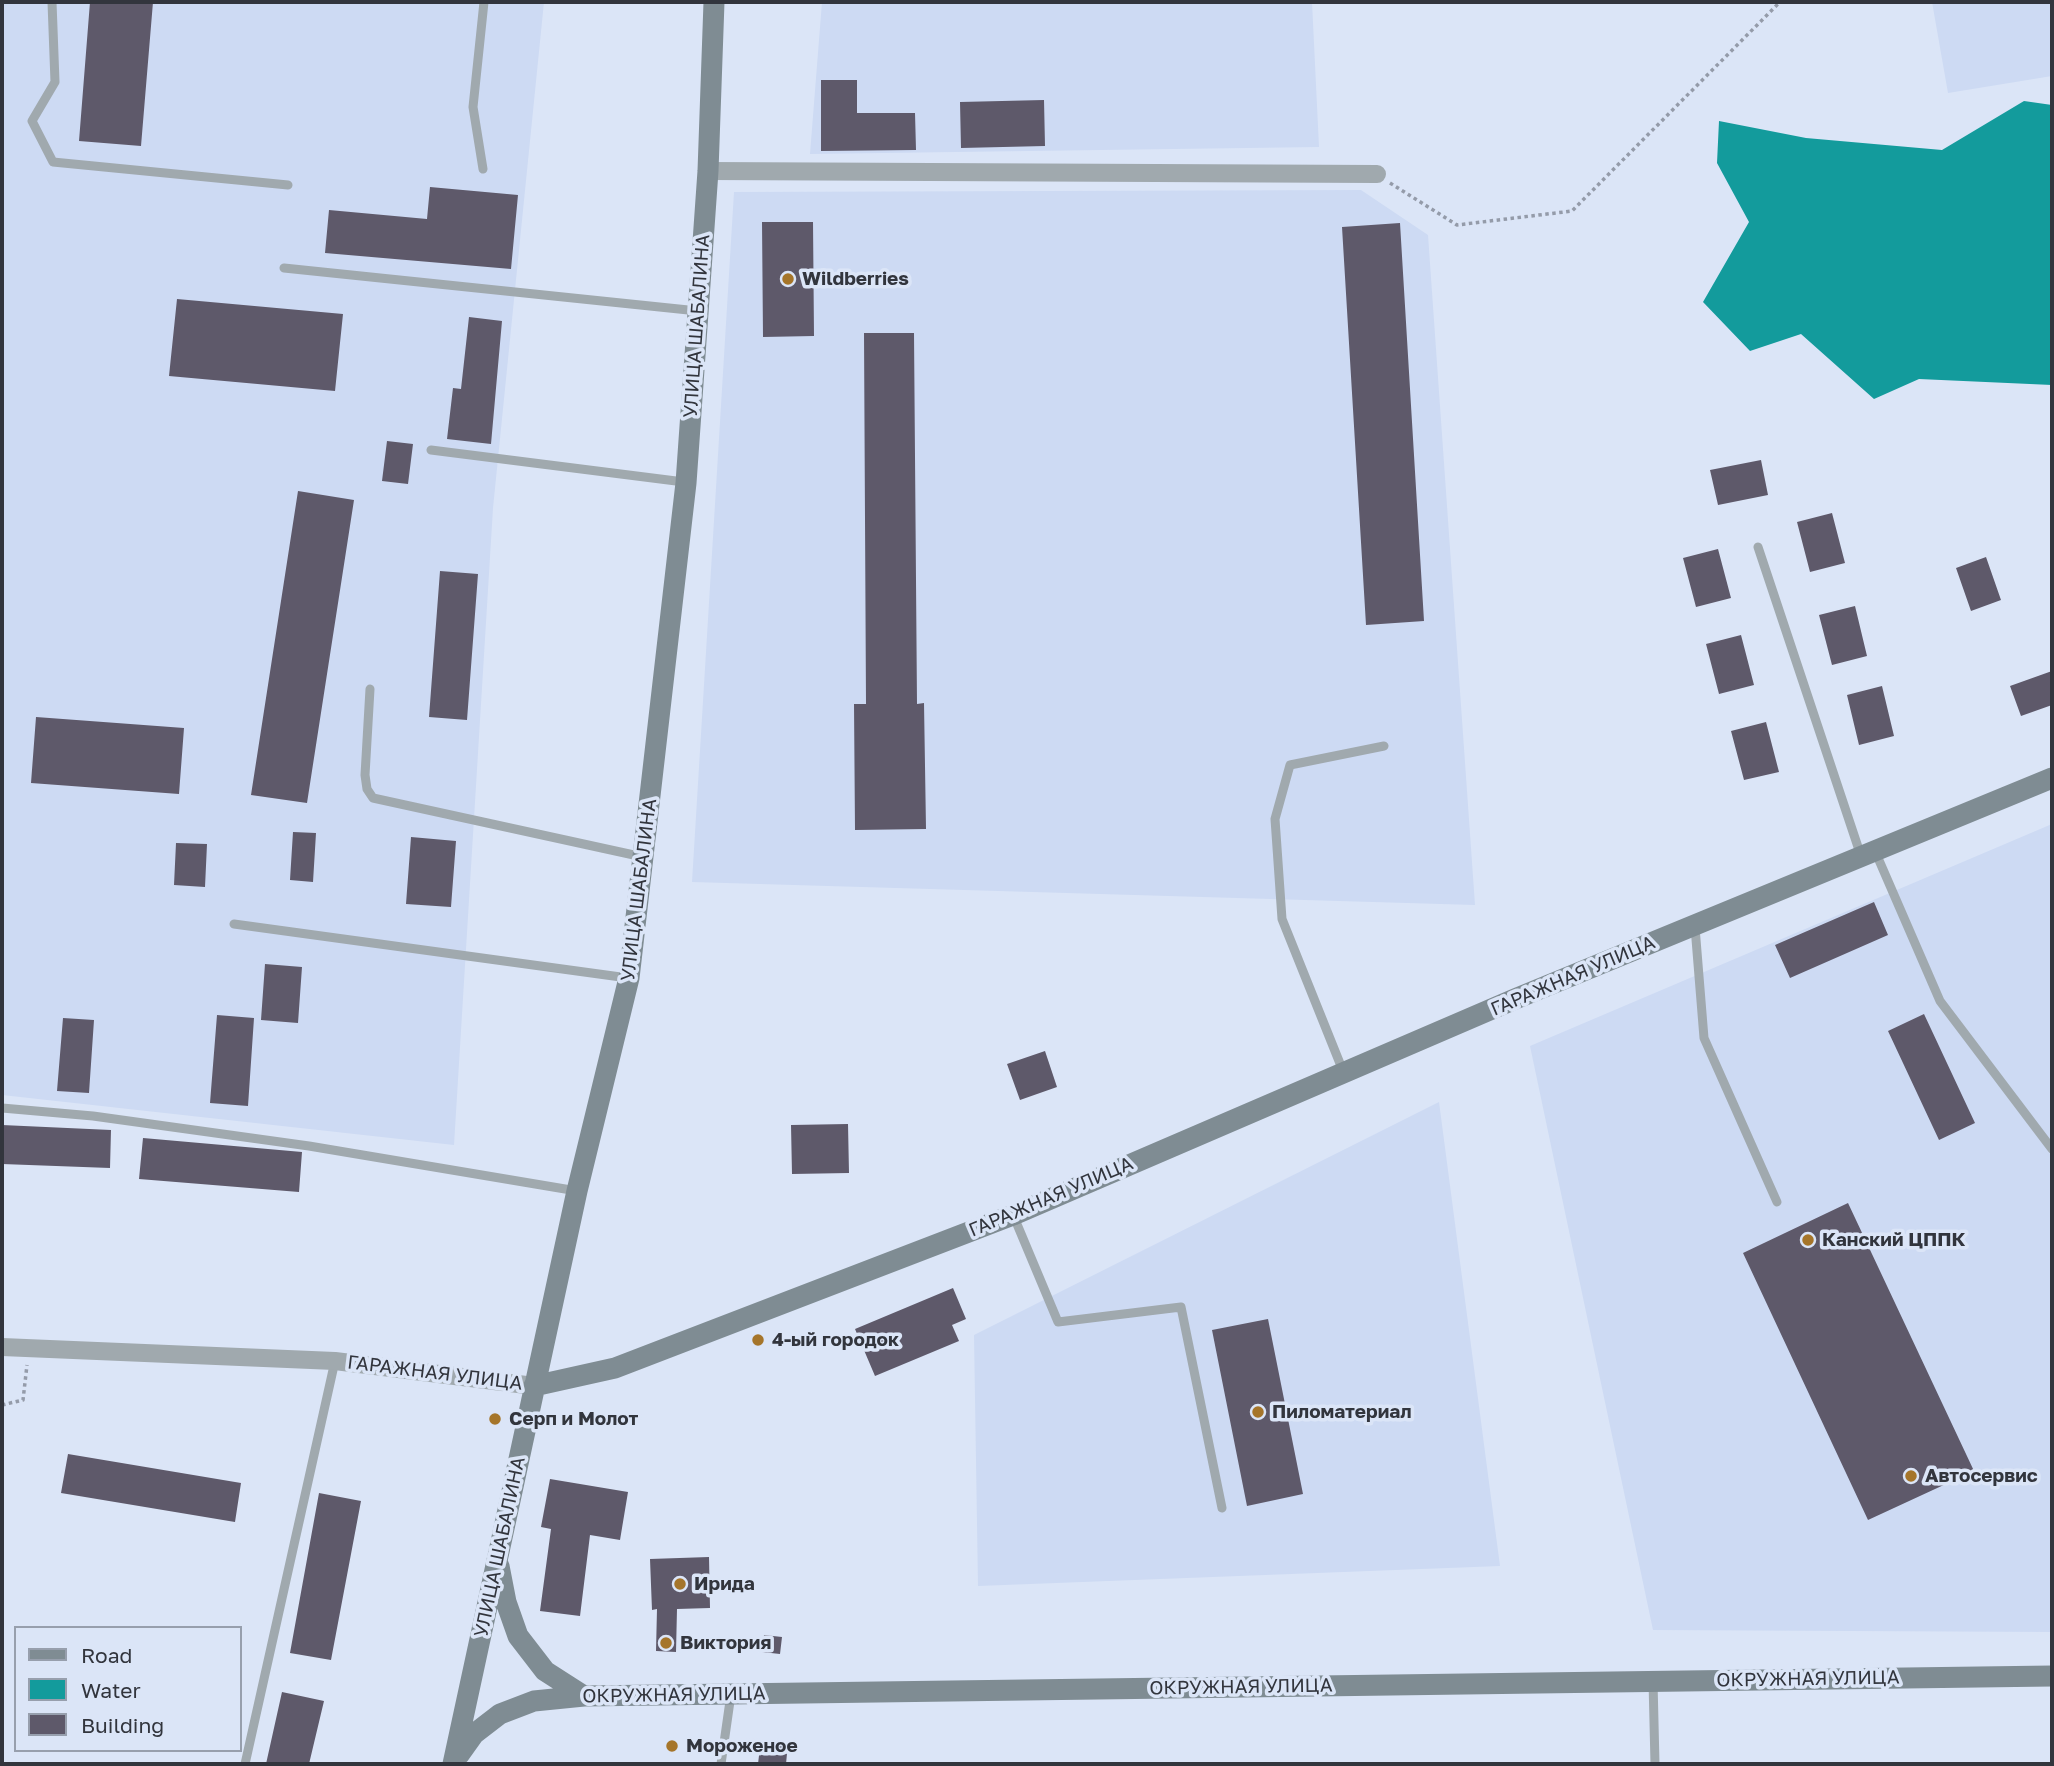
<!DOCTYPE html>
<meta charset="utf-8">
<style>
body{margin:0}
#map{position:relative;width:2054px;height:1766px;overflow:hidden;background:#dbe5f7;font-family:"Golos Text",sans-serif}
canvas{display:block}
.frame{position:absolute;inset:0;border:4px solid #32353d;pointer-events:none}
.legend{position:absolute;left:14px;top:1626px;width:228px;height:126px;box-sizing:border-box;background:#dbe5f7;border:2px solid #979fad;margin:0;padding:9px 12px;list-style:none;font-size:21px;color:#32353d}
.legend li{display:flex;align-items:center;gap:14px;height:35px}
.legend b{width:35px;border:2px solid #979fad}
</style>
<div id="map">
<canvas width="2054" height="1766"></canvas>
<div class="frame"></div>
<ul class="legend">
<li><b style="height:9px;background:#7f8c93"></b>Road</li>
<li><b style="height:19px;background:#139b9c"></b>Water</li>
<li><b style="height:19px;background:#5e596a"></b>Building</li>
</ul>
</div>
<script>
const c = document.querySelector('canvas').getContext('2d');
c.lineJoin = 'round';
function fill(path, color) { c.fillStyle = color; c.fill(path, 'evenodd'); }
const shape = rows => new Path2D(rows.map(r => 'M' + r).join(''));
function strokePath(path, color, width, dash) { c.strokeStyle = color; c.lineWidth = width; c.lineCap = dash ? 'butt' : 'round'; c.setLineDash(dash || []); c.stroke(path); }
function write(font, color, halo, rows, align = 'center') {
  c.font = font + ' "Golos Text",sans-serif'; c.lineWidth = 7; c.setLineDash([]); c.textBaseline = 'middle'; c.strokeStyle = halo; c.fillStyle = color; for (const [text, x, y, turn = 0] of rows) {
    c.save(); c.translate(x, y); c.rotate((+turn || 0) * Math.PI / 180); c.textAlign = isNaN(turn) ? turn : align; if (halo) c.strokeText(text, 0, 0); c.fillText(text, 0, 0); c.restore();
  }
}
fill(shape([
 [2,2,544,2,493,508,454,1145,2,1095],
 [822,2,1312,2,1319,147,810,154],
 [1932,2,2052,2,2052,76,1948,93],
 [1361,190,1428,235,1475,905,692,882,734,192],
 [2052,824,2052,1632,1653,1630,1530,1046],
 [1439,1102,1500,1566,978,1586,974,1335]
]), '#cddaf3');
fill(shape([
 [2024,101,2052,105,2052,385,1919,379,1874,399,1801,334,1750,351,1703,302,1749,222,1717,163,1719,121,1806,138,1942,150]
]), '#139b9c');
fill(shape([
 [90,2,153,2,141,146,79,141],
 [821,80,857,80,857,113,915,113,916,150,821,151],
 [1044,100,1045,146,961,148,960,102],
 [430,187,518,195,511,269,325,253,329,210,427,219],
 [762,222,813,222,814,336,763,337],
 [1400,223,1424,621,1366,625,1342,227],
 [177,299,343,314,335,391,169,376],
 [469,317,502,321,491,444,447,439,453,388,461,389],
 [864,333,914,333,917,704,924,703,926,829,855,830,854,704,866,704],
 [387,441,413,444,408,484,382,481],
 [1761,460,1768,495,1718,505,1710,470],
 [298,491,354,500,307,803,251,795],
 [1832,513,1845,563,1810,572,1797,522],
 [1718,549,1731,598,1696,607,1683,558],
 [1986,557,2001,600,1971,611,1956,568],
 [440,571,478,574,467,720,429,717],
 [1855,606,1867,656,1832,665,1819,615],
 [1741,635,1754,685,1719,694,1706,644],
 [2052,671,2052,705,2021,716,2010,686],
 [1882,686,1894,736,1859,745,1847,695],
 [36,717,184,728,179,794,31,783],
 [1766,722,1779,772,1744,780,1731,731],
 [293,832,316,833,313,882,290,880],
 [411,837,456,841,451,907,406,904],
 [176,843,207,844,205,887,174,885],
 [1874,902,1888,935,1790,978,1775,945],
 [265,964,302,967,298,1023,261,1020],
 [1924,1014,1975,1123,1939,1140,1888,1031],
 [217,1015,254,1018,248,1106,210,1103],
 [63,1018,94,1020,89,1093,57,1091],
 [1045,1051,1057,1087,1020,1100,1007,1064],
 [848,1124,849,1173,792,1174,791,1125],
 [2,1125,111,1130,110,1168,2,1164],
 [143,1138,302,1152,299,1192,139,1179],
 [1848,1203,1974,1471,1868,1520,1743,1253],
 [953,1288,966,1319,952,1325,959,1341,875,1376,855,1329],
 [1268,1319,1303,1494,1247,1506,1212,1330],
 [68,1454,241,1483,235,1522,61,1493],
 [550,1479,628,1492,620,1540,590,1535,580,1616,540,1611,551,1529,541,1527],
 [319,1493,361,1501,331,1660,290,1653],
 [709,1557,710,1608,677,1609,676,1652,656,1651,657,1609,652,1610,650,1559],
 [764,1635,782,1637,780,1654,762,1652],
 [282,1692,324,1701,309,1764,266,1764],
 [768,1740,788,1743,786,1764,758,1764,760,1747,768,1748]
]), '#5e596a');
strokePath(shape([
 [1390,183,1457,225,1572,211,1780,2],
 [2,1405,23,1400,27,1365]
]), '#949ba9', 3.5, [3.5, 3.5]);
strokePath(shape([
 [52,2,55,82,32,121,53,162,288,185],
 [483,169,473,107,484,2],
 [284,268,698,311],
 [431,450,684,482],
 [1758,547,1861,856],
 [370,689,365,775,367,789,373,798,643,857],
 [1875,851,1940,1001,2052,1149],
 [234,924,628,978],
 [1695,927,1704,1038,1777,1202],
 [1343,1071,1282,919,1275,819,1290,765,1384,746],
 [2,1108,93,1116,309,1146,577,1191],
 [1014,1217,1058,1322,1181,1307,1222,1508],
 [1653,1681,1655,1764],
 [245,1764,335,1361],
 [721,1764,731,1694]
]), '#a0a9ae', 9);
strokePath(shape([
 [708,171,1377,174],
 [2,1347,335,1361,534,1386]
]), '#a0a9ae', 18);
strokePath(shape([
 [534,1386,615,1368,1013,1215,1515,999,2052,778],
 [499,1566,506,1602,518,1636,545,1671,584,1696],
 [459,1755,474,1734,500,1714,534,1701,584,1696,2052,1676],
 [453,1764,577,1191,629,978,686,483,708,171,714,2]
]), '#7f8c93', 21);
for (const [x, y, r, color] of [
 [788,279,7,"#a5752a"],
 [1808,1240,7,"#a5752a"],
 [758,1340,7,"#a5752a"],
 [1258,1412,7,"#a5752a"],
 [495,1419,7,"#a5752a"],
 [1911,1476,7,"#a5752a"],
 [680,1584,7,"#a5752a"],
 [666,1643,7,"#a5752a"],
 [672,1746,7,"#a5752a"]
]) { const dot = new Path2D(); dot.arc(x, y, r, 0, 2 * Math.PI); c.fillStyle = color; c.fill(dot); strokePath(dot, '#dbe5f7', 2.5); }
write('bold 19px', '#32353d', '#dbe5f7', [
 ["Wildberries",802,279],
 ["Канский ЦППК",1822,1240],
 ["4-ый городок",772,1340],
 ["Пиломатериал",1272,1412],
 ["Серп и Молот",509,1419],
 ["Автосервис",1925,1476],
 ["Ирида",694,1584],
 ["Виктория",680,1643],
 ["Мороженое",686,1746]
], 'left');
write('19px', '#32353d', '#dbe5f7', [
 ["УЛИЦА ШАБАЛИНА",697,326,-86],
 ["УЛИЦА ШАБАЛИНА",639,890,-83],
 ["ГАРАЖНАЯ УЛИЦА",1573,976,-23],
 ["ГАРАЖНАЯ УЛИЦА",1051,1197,-23],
 ["ГАРАЖНАЯ УЛИЦА",435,1373,7],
 ["УЛИЦА ШАБАЛИНА",500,1547,-78],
 ["ОКРУЖНАЯ УЛИЦА",1808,1679,-1],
 ["ОКРУЖНАЯ УЛИЦА",1241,1687,-1],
 ["ОКРУЖНАЯ УЛИЦА",674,1695,-1]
]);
</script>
